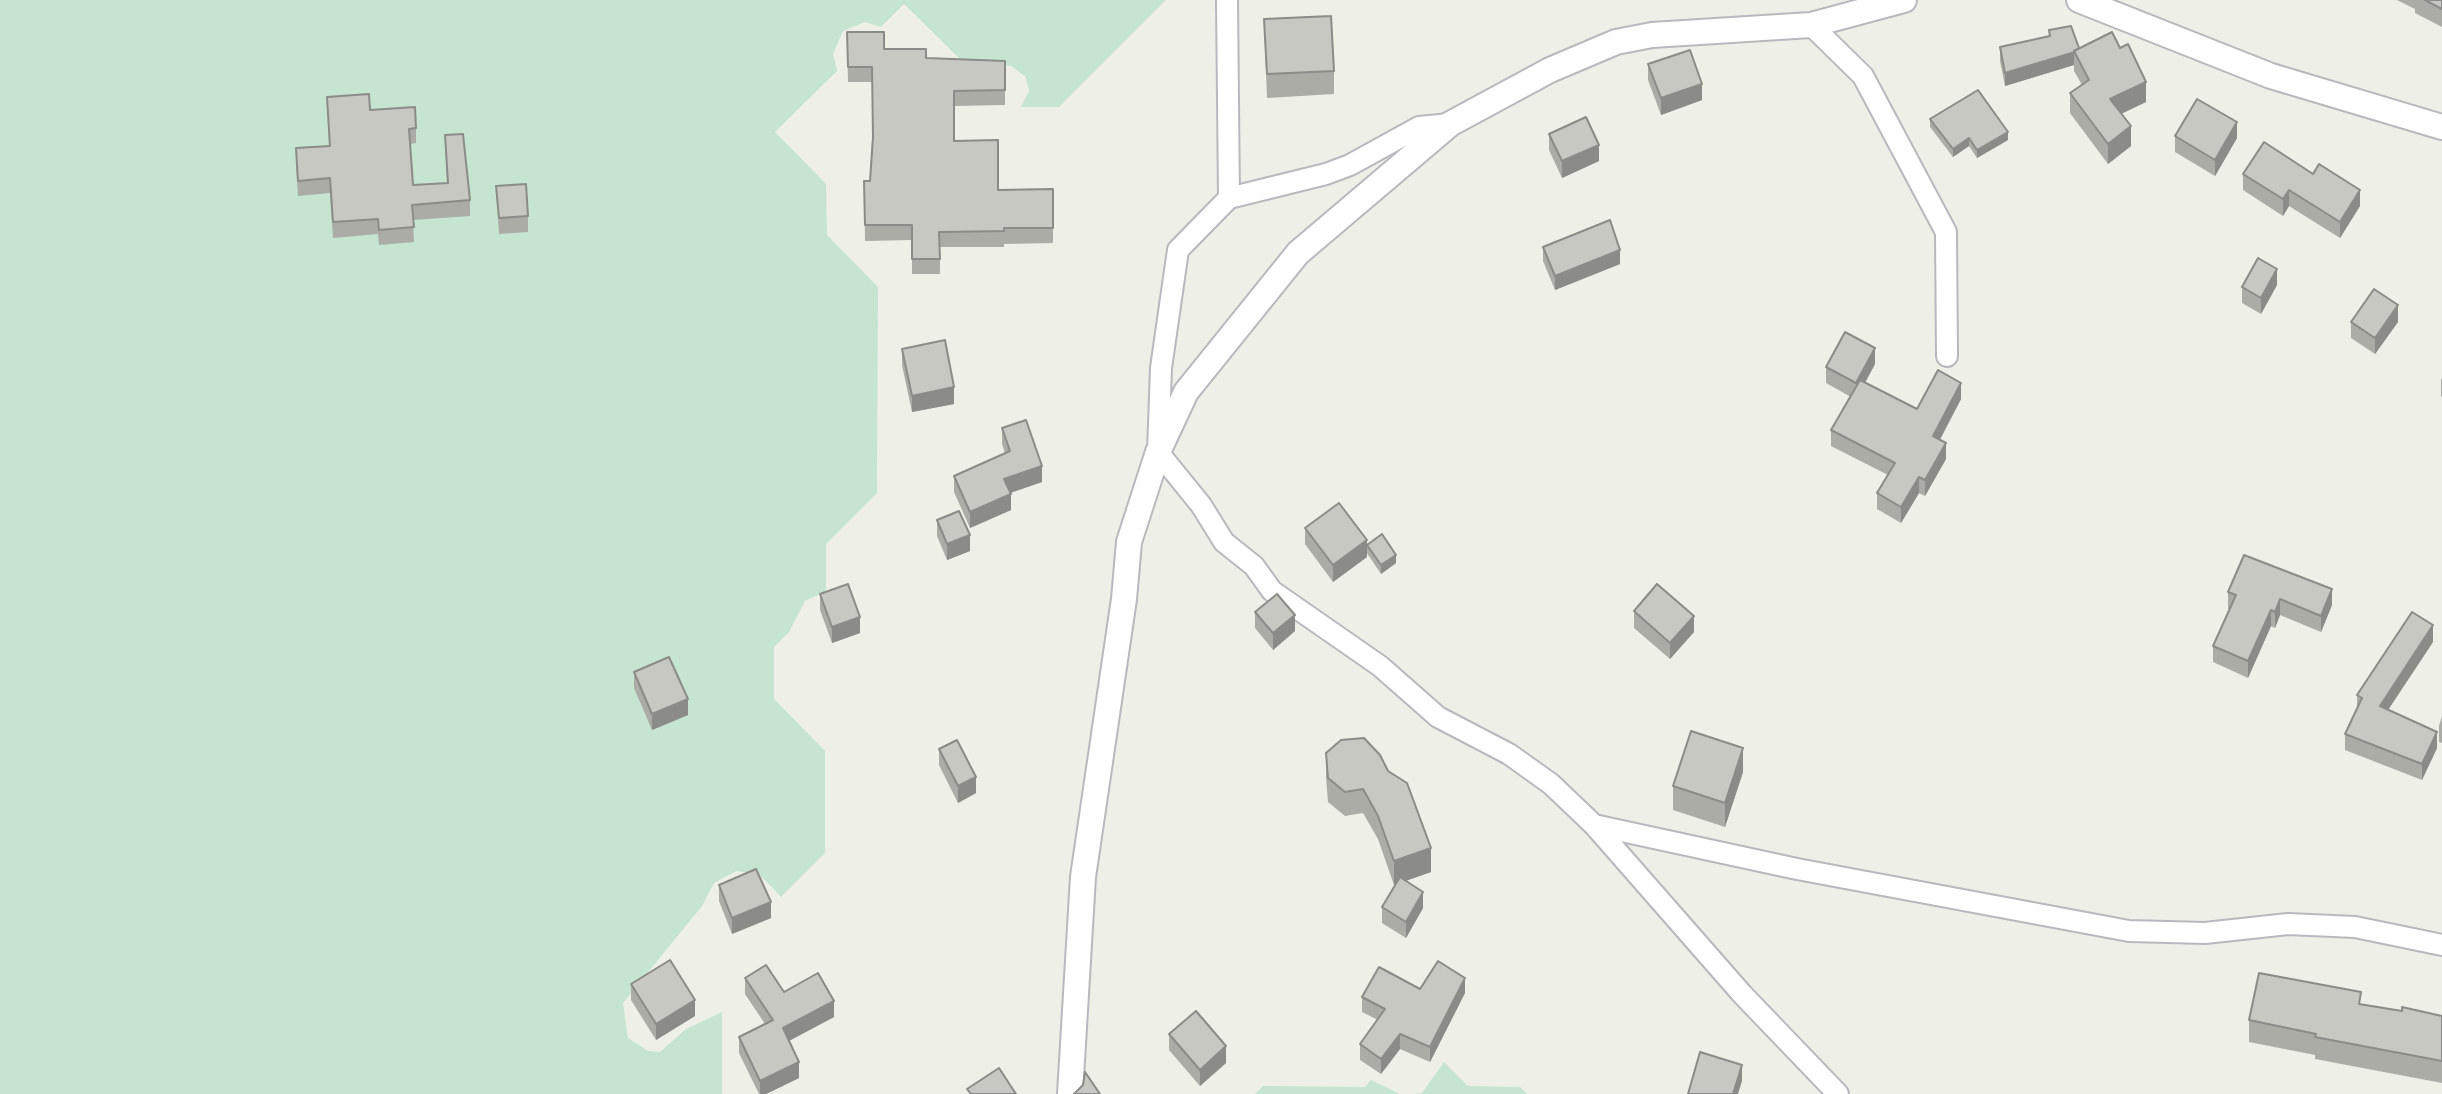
<!DOCTYPE html>
<style>
body{margin:0}
canvas{display:block;background:#eeefe6}
</style>
<canvas width="2442" height="1094"></canvas>
<script>
const c = document.querySelector('canvas').getContext('2d');
c.lineJoin = 'round';
function fill(path, color) { c.fillStyle = color; c.fill(path, 'evenodd'); }
const shape = rows => new Path2D(rows.map(r => 'M' + r).join(''));
function strokePath(path, color, width, dash) { c.strokeStyle = color; c.lineWidth = width; c.lineCap = dash ? 'butt' : 'round'; c.setLineDash(dash || []); c.stroke(path); }
fill(shape([
 [0,0,1166,0,1059,107,1021,107,1029,91,1026,77,1011,66,959,58,904,4,881,27,865,22,843,31,833,54,837,71,775,132,826,184,827,235,878,287,877,493,826,544,826,591,805,601,789,632,774,647,774,699,825,751,825,853,781,897,759,874,736,871,714,883,702,906,623,1003,628,1038,648,1051,660,1052,686,1029,722,1012,722,1094,0,1094],
 [1444,1062,1468,1086,1520,1087,1527,1094,1414,1094,1422,1093],
 [1371,1080,1400,1094,1255,1094,1263,1086,1365,1087]
]), '#c5e5d0');
const minor = shape([
 [1227,0,1229,198],
 [1811,25,1863,76,1946,232,1947,356],
 [1450,124,1419,127,1350,165,1326,174,1229,198,1178,250,1161,368,1158,452,1201,505,1224,542,1254,566,1272,591,1380,666,1438,717,1509,754,1551,784,1594,825,1742,994,1838,1094],
 [1594,825,1797,869,2129,931,2205,933,2288,924,2355,927,2442,945]
]);
const tertiary = shape([
 [2079,0,2271,76,2442,127],
 [1070,1094,1083,877,1124,599,1129,542,1158,452,1186,392,1298,253,1450,124,1550,70,1616,42,1652,35,1811,25,1904,0]
]);
strokePath(minor, '#b9b8bf', 24);
strokePath(tertiary, '#b9b8bf', 28);
strokePath(minor, '#fff', 20);
strokePath(tertiary, '#fff', 24);
fill(shape([
 [2397,0,2442,0,2442,27,2415,13,2415,9],
 [1264,19,1334,71,1334,94,1267,98],
 [2049,30,2079,48,2146,102,2121,114,2131,146,2108,164,2070,113,2070,93,2082,85,2074,71,2074,65,2005,86,2000,61,2000,47,2049,36],
 [847,32,884,49,926,58,1005,61,1005,105,954,106,954,141,998,190,1053,189,1053,243,1004,244,1004,247,940,247,940,274,912,274,912,240,865,241,864,181,870,181,872,140,872,82,848,82],
 [1648,64,1702,100,1661,115,1648,80],
 [327,97,370,110,416,128,416,143,410,144,413,185,447,183,445,135,470,200,470,216,413,220,414,242,379,245,378,234,333,238,330,193,298,196,296,164,296,148,329,146],
 [1930,119,2008,140,1977,158,1969,146,1953,157,1930,127],
 [1549,134,1599,161,1562,178,1549,150],
 [2175,136,2237,138,2215,176,2175,152],
 [2243,174,2360,206,2340,238,2289,206,2283,216,2243,190],
 [496,186,528,216,528,232,499,234],
 [1543,247,1620,264,1555,290,1543,261],
 [2277,285,2261,314,2242,303,2242,287],
 [2351,322,2398,322,2375,354,2351,338],
 [902,349,954,404,912,412,902,365],
 [1875,364,1865,383,1917,409,1961,399,1940,440,1946,459,1925,496,1919,493,1901,523,1877,509,1877,493,1888,475,1831,446,1831,430,1851,397,1826,383,1826,367],
 [2442,378,2442,397,2441,396,2441,380],
 [1002,428,1042,482,1010,493,1011,510,970,528,954,492,954,476,1005,453,1002,444],
 [937,520,970,551,947,560,937,536],
 [1305,528,1367,557,1333,582,1305,544],
 [1367,545,1396,563,1381,574,1367,553],
 [2228,592,2332,605,2321,632,2280,615,2275,628,2271,626,2248,678,2213,662,2213,646,2230,609,2228,609],
 [820,594,860,633,832,643,820,610],
 [1634,611,1694,632,1670,659,1634,628],
 [1255,612,1295,631,1273,650,1255,628],
 [2433,642,2388,710,2437,748,2422,780,2345,750,2345,734,2357,708,2357,695],
 [634,672,688,715,652,730,634,688],
 [2442,716,2442,743,2439,742,2439,726],
 [1341,740,1431,872,1405,881,1423,908,1406,938,1382,923,1382,907,1396,884,1394,885,1378,839,1363,813,1345,816,1328,802,1326,777,1326,753],
 [939,749,976,793,958,803,939,765],
 [1743,772,1725,827,1673,810,1673,786],
 [719,885,771,918,732,934,719,901],
 [745,978,784,992,834,1017,789,1041,799,1078,766,1094,759,1094,739,1053,739,1037,765,1024,745,994],
 [631,984,695,1016,656,1040,631,1000],
 [1420,989,1465,993,1430,1062,1400,1049,1381,1074,1360,1060,1360,1044,1378,1020,1362,1012,1362,997],
 [2361,1005,2402,1011,2442,1016,2442,1083,2315,1059,2315,1055,2249,1042,2249,1020],
 [1169,1034,1226,1063,1200,1086,1169,1050]
]), '#abaca6');
fill(shape([
 [2074,52,2074,65,2005,86,2005,73],
 [2146,82,2146,102,2110,119,2110,99],
 [1702,84,1702,100,1661,115,1661,98],
 [2237,122,2237,138,2215,176,2215,160],
 [2131,126,2131,146,2108,164,2108,144],
 [2008,132,2008,140,1977,158,1977,150],
 [1969,138,1969,146,1953,157,1953,149],
 [1599,145,1599,161,1562,178,1562,161],
 [2289,190,2289,206,2283,216,2283,199],
 [2360,190,2360,206,2340,238,2340,222],
 [1620,250,1620,264,1555,290,1555,276],
 [2277,269,2277,285,2261,314,2261,298],
 [2398,305,2398,322,2375,354,2375,338],
 [1875,348,1875,364,1856,399,1856,383],
 [1961,383,1961,399,1933,452,1933,436],
 [954,387,954,404,912,412,912,396],
 [1946,443,1946,459,1925,496,1925,480],
 [1042,466,1042,482,1004,495,1004,479],
 [1919,477,1919,493,1901,523,1901,507],
 [1011,494,1011,510,970,528,970,512],
 [970,535,970,551,947,560,947,544],
 [1367,540,1367,557,1333,582,1333,565],
 [1396,555,1396,563,1381,574,1381,565],
 [2332,589,2332,605,2321,632,2321,616],
 [2280,599,2280,615,2275,628,2275,612],
 [2271,610,2271,626,2248,678,2248,661],
 [1295,615,1295,631,1273,650,1273,633],
 [1694,616,1694,632,1670,659,1670,643],
 [860,617,860,633,832,643,832,627],
 [2433,625,2433,642,2380,722,2380,706],
 [688,699,688,715,652,730,652,714],
 [2437,732,2437,748,2422,780,2422,764],
 [1743,748,1743,772,1725,827,1725,803],
 [976,777,976,793,958,803,958,786],
 [1431,848,1431,872,1394,885,1394,861],
 [1423,892,1423,908,1406,938,1406,922],
 [771,902,771,918,732,934,732,918],
 [1465,978,1465,993,1430,1062,1430,1047],
 [695,1000,695,1016,656,1040,656,1024],
 [834,1001,834,1017,783,1044,783,1028],
 [1400,1034,1400,1049,1381,1074,1381,1059],
 [1226,1046,1226,1063,1200,1086,1200,1070],
 [799,1062,799,1078,766,1094,760,1094,760,1081],
 [1742,1065,1742,1081,1738,1094,1733,1094]
]), '#8b8c87');
const building = shape([
 [2425,0,2442,0,2442,9,2425,0],
 [1331,16,1334,71,1267,74,1264,19,1331,16],
 [2071,26,2079,48,2074,51,2075,52,2005,73,2000,47,2050,36,2049,30,2071,26],
 [847,32,884,32,884,49,926,49,926,58,1005,61,1005,90,954,91,954,141,998,140,998,190,1053,189,1053,228,1004,228,1004,231,939,232,940,259,912,259,912,225,865,225,864,181,870,181,873,137,872,67,848,67,847,32],
 [2112,32,2120,48,2128,44,2146,82,2110,99,2131,126,2108,144,2070,93,2089,80,2074,51,2112,32],
 [1690,50,1702,84,1661,98,1648,64,1690,50],
 [1978,90,2008,132,1977,150,1969,138,1953,149,1930,119,1978,90],
 [369,94,370,110,415,107,416,128,409,129,413,185,448,183,445,135,463,134,470,200,412,205,414,227,379,230,378,219,333,222,330,178,298,181,296,148,330,146,327,97,369,94],
 [2197,99,2237,122,2215,160,2175,136,2197,99],
 [1586,117,1599,145,1562,161,1549,134,1586,117],
 [2264,142,2313,174,2319,164,2360,190,2340,222,2289,190,2283,199,2243,174,2264,142],
 [526,184,528,216,499,218,496,186,526,184],
 [1610,220,1620,250,1555,276,1543,247,1610,220],
 [2258,258,2277,269,2261,298,2242,287,2258,258],
 [2374,289,2398,305,2375,338,2351,322,2374,289],
 [1845,332,1875,348,1856,383,1826,367,1845,332],
 [945,340,954,387,912,396,902,349,945,340],
 [1938,370,1961,383,1933,436,1946,443,1925,480,1919,477,1901,507,1877,493,1895,463,1831,430,1860,380,1917,409,1938,370],
 [1026,420,1042,466,1004,479,1011,494,970,512,954,476,1010,451,1002,428,1026,420],
 [1339,503,1367,540,1333,565,1305,528,1339,503],
 [959,511,970,535,947,544,937,520,959,511],
 [1382,534,1396,555,1381,565,1367,545,1382,534],
 [2244,555,2332,589,2321,616,2280,599,2275,612,2271,610,2248,661,2213,646,2236,595,2228,592,2244,555],
 [848,584,860,617,832,627,820,594,848,584],
 [1657,584,1694,616,1670,643,1634,611,1657,584],
 [1277,594,1295,615,1273,633,1255,612,1277,594],
 [2412,612,2433,625,2380,706,2437,732,2422,764,2345,734,2362,698,2357,695,2412,612],
 [669,657,688,699,652,714,634,672,669,657],
 [1691,731,1743,748,1725,803,1673,786,1691,731],
 [1364,738,1380,755,1388,771,1407,783,1431,848,1394,861,1378,816,1363,789,1345,792,1328,778,1326,753,1341,740,1364,738],
 [957,740,976,777,958,786,939,749,957,740],
 [756,869,771,902,732,918,719,885,756,869],
 [1400,877,1423,892,1406,922,1382,907,1400,877],
 [670,960,695,1000,656,1024,631,984,670,960],
 [1438,961,1465,978,1430,1047,1400,1034,1381,1059,1360,1044,1385,1009,1362,997,1379,967,1420,989,1438,961],
 [766,965,784,992,818,973,834,1001,783,1028,799,1062,760,1081,739,1037,773,1020,745,978,766,965],
 [2259,973,2361,992,2359,1004,2402,1011,2402,1007,2442,1016,2442,1061,2315,1037,2316,1034,2249,1020,2259,973],
 [1196,1011,1226,1046,1200,1070,1169,1034,1196,1011],
 [1700,1052,1742,1065,1733,1094,1688,1094,1700,1052],
 [999,1068,1016,1094,971,1094,967,1089,999,1068],
 [1085,1072,1100,1094,1074,1094,1083,1085,1085,1072]
]);
fill(building, '#c7c8c1');
strokePath(building, '#8b8c87', 2);
</script>
